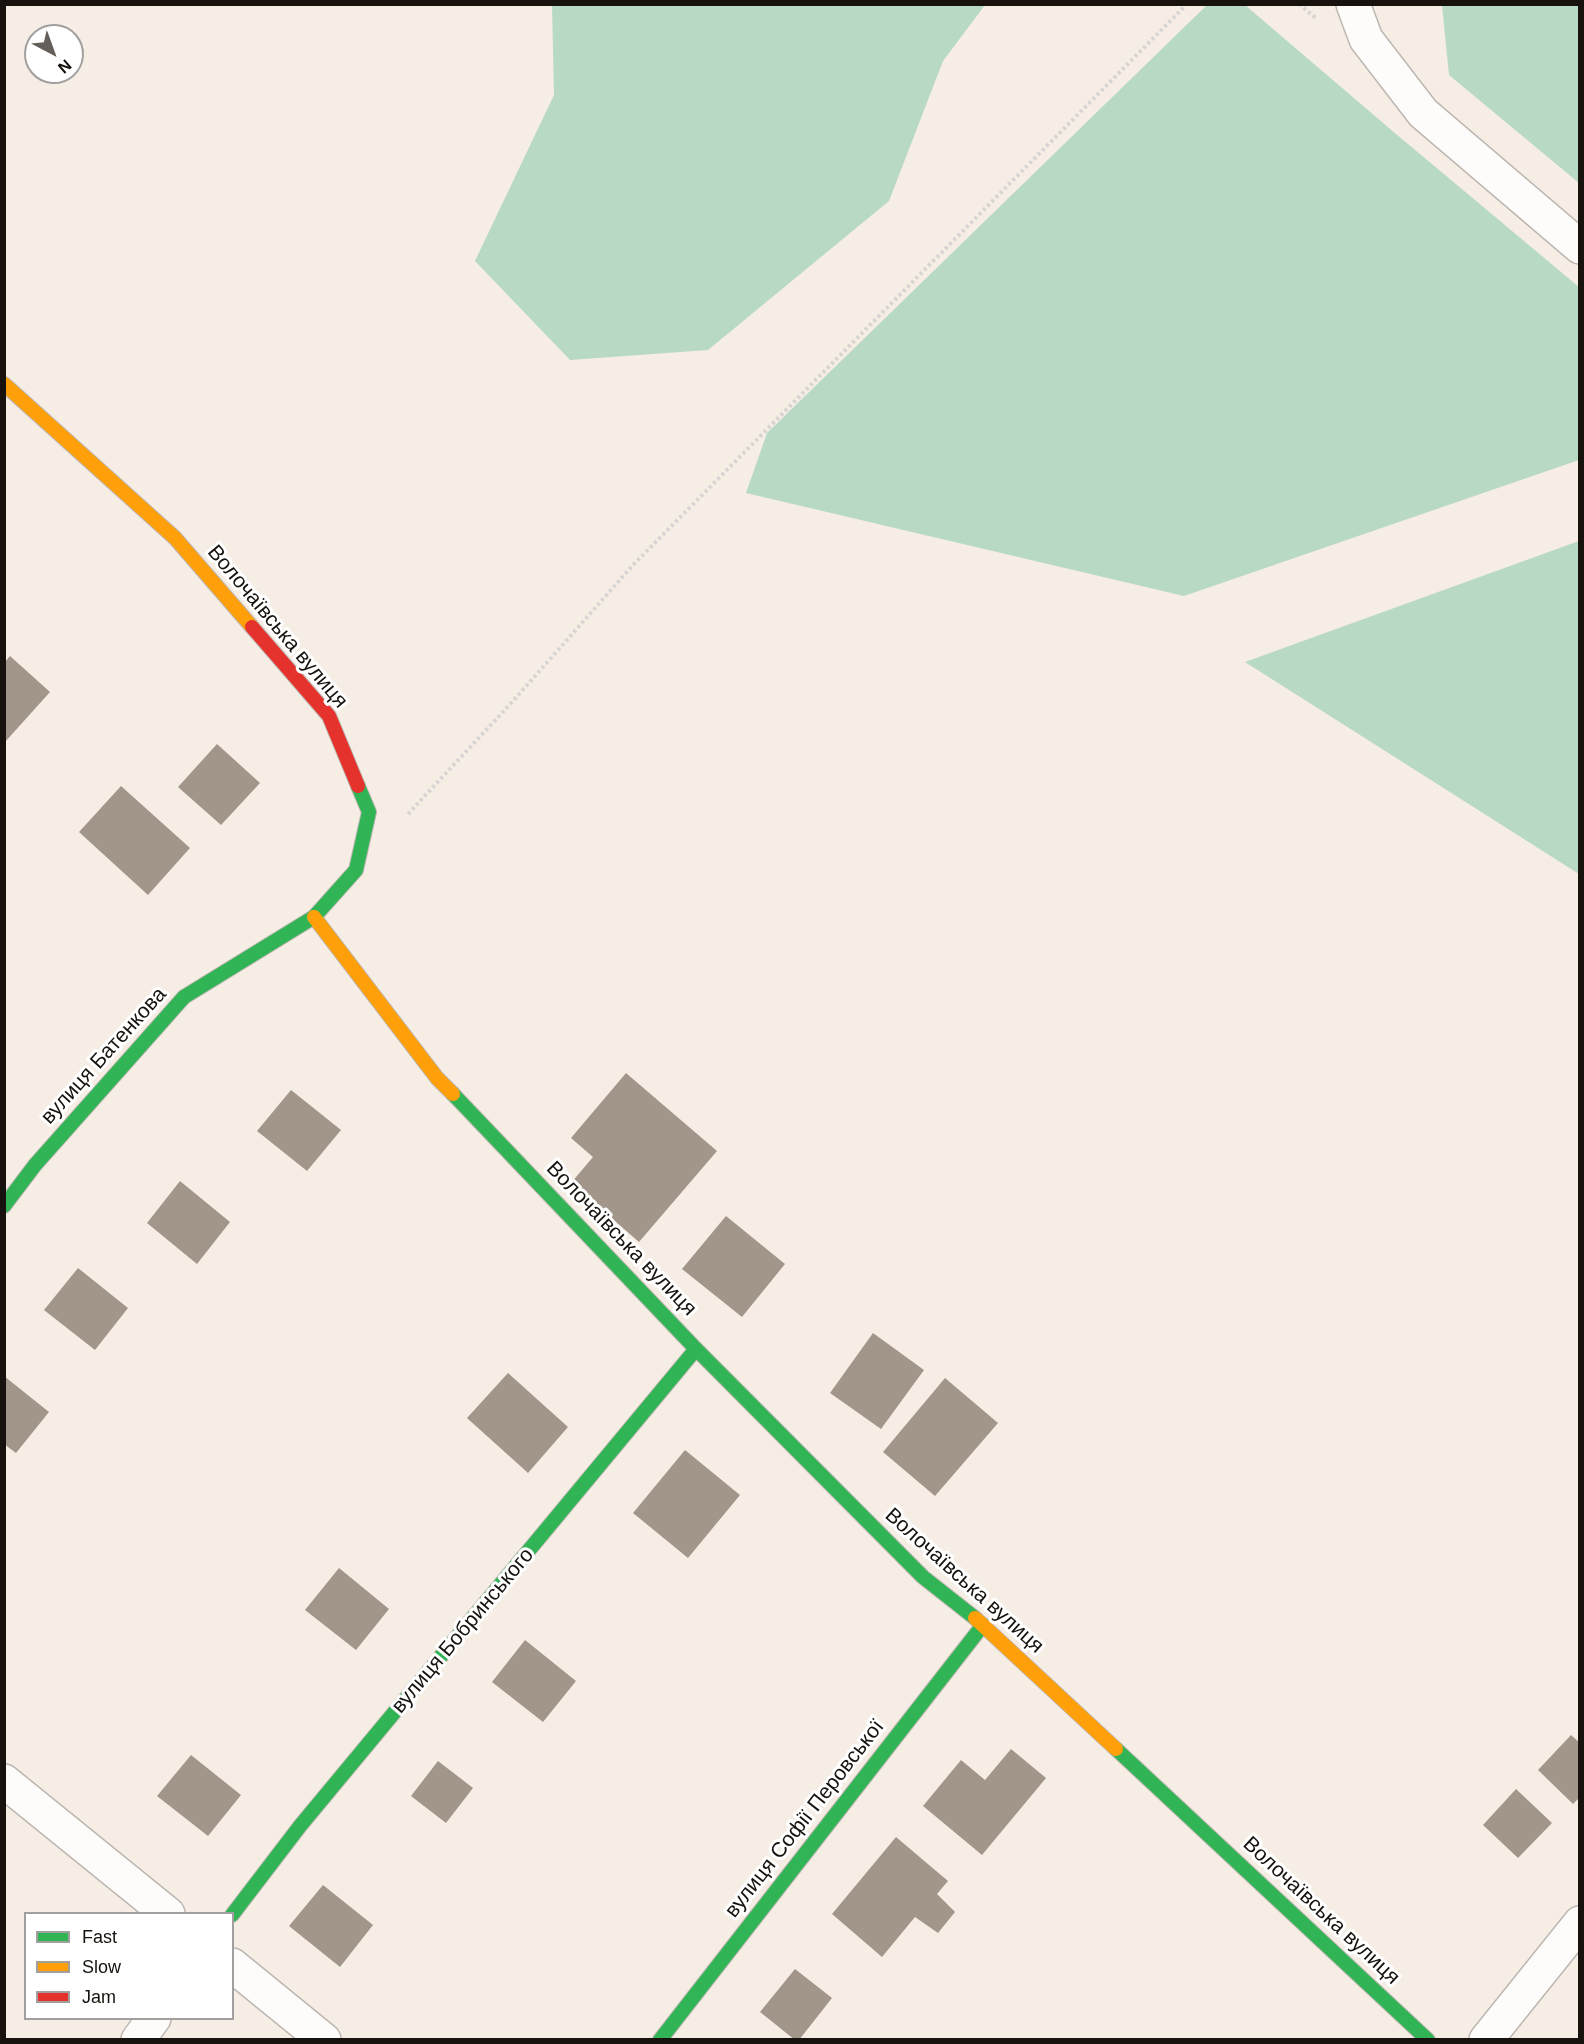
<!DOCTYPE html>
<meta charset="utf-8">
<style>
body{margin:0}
#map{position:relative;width:1584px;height:2044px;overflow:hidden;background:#f6ede5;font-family:Helvetica,sans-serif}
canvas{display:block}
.frame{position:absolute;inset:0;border:6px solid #17120d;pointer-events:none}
.legend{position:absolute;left:24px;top:1912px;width:210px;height:108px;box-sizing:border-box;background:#fff;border:2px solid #a2a09e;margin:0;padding:8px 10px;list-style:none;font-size:18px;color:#17120d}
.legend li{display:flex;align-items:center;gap:12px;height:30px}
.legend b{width:30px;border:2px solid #a2a09e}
.north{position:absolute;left:24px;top:24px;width:60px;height:60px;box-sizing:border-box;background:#fff;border:2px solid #a2a09e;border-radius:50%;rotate:139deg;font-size:16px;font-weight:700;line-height:24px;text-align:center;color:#17120d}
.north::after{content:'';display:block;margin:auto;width:21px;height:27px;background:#655f59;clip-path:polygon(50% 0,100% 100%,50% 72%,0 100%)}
</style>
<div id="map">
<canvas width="1584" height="2044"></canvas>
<div class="frame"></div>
<ul class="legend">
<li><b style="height:8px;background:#30b455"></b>Fast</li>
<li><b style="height:8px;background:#ff9f0a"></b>Slow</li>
<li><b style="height:8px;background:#e5322d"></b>Jam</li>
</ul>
<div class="north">N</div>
</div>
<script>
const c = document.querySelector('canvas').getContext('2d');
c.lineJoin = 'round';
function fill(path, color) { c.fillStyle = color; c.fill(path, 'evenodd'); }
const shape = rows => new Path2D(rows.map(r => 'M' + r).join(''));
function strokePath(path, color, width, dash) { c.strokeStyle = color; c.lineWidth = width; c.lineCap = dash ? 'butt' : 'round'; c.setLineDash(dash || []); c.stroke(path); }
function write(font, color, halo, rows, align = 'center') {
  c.font = font + ' Helvetica,sans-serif'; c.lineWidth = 6; c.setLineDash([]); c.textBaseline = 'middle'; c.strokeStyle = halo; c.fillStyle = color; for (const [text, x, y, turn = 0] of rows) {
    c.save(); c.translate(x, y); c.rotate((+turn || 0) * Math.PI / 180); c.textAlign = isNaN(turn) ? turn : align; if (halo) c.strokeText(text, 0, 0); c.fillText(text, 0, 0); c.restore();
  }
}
fill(shape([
 [552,5,553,4,985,5,943,61,889,201,708,350,570,360,475,261,554,95],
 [1207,5,1245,5,1396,134,1579,287,1579,460,1184,596,746,493,767,433],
 [1442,5,1579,5,1579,183,1449,75],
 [1579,541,1579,874,1245,662]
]), '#b8d9c3');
fill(shape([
 [10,656,50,692,5,742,5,662],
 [217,744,260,783,221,825,178,787],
 [121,786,190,848,148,895,79,832],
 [626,1073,717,1151,639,1242,571,1183,593,1157,571,1138],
 [291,1090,341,1130,307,1171,257,1131],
 [180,1181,230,1222,197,1264,147,1223],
 [726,1216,785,1264,742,1317,682,1269],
 [78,1268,128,1308,95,1350,44,1310],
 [873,1333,924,1370,881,1429,830,1393],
 [508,1373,568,1427,528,1473,467,1418],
 [4,1376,49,1412,16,1453,4,1444],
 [945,1378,998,1423,935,1496,883,1452],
 [685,1450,740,1495,688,1558,633,1513],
 [339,1568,389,1609,356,1650,305,1610],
 [525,1640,576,1681,543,1722,492,1682],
 [1571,1735,1580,1743,1580,1797,1573,1804,1538,1770],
 [1011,1749,1046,1778,982,1855,923,1806,961,1760,985,1780],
 [191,1755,241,1795,208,1836,157,1796],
 [438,1761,473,1788,446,1823,411,1796],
 [1516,1789,1552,1823,1518,1858,1483,1825],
 [896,1837,948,1881,937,1894,955,1912,938,1933,915,1917,882,1957,832,1914],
 [323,1885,373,1925,340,1967,289,1926],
 [795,1969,832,1998,799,2040,795,2040,760,2012]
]), '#a2968a');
const street = shape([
 [1353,4,1366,39,1423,113,1580,247],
 [4,1781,168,1914],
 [232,1965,324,2040],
 [138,2040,154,2018],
 [1486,2040,1580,1923]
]);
const fast = shape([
 [453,1094,696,1349,923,1577,975,1618],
 [4,1206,35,1165,184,997,314,917,356,870,369,812,358,786],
 [1116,1749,1428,2040],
 [232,1915,300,1826,696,1349],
 [660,2040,983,1625]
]);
const slow = shape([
 [4,384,175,538,252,627],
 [314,917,437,1078,453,1094],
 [975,1618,1116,1749]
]);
const jam = shape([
 [252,627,329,716,358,786]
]);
strokePath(street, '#bdb7b1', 36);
strokePath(fast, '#bdb7b1', 16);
strokePath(slow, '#bdb7b1', 16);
strokePath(jam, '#bdb7b1', 16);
strokePath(shape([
 [1299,4,1317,19],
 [408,814,513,701,634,564,1187,4]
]), '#d7d5d3', 4, [3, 3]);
strokePath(street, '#fefcfb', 33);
strokePath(fast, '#30b455', 14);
strokePath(slow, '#ff9f0a', 14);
strokePath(jam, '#e5322d', 14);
write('21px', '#17120d', '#fff', [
 ["Волочаївська вулиця",277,627,50],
 ["вулиця Батенкова",104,1056,-48],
 ["Волочаївська вулиця",621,1239,46],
 ["Волочаївська вулиця",964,1581,42],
 ["вулиця Бобринського",463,1631,-50],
 ["вулиця Софії Перовської",805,1819,-52],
 ["Волочаївська вулиця",1321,1911,43]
]);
</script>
